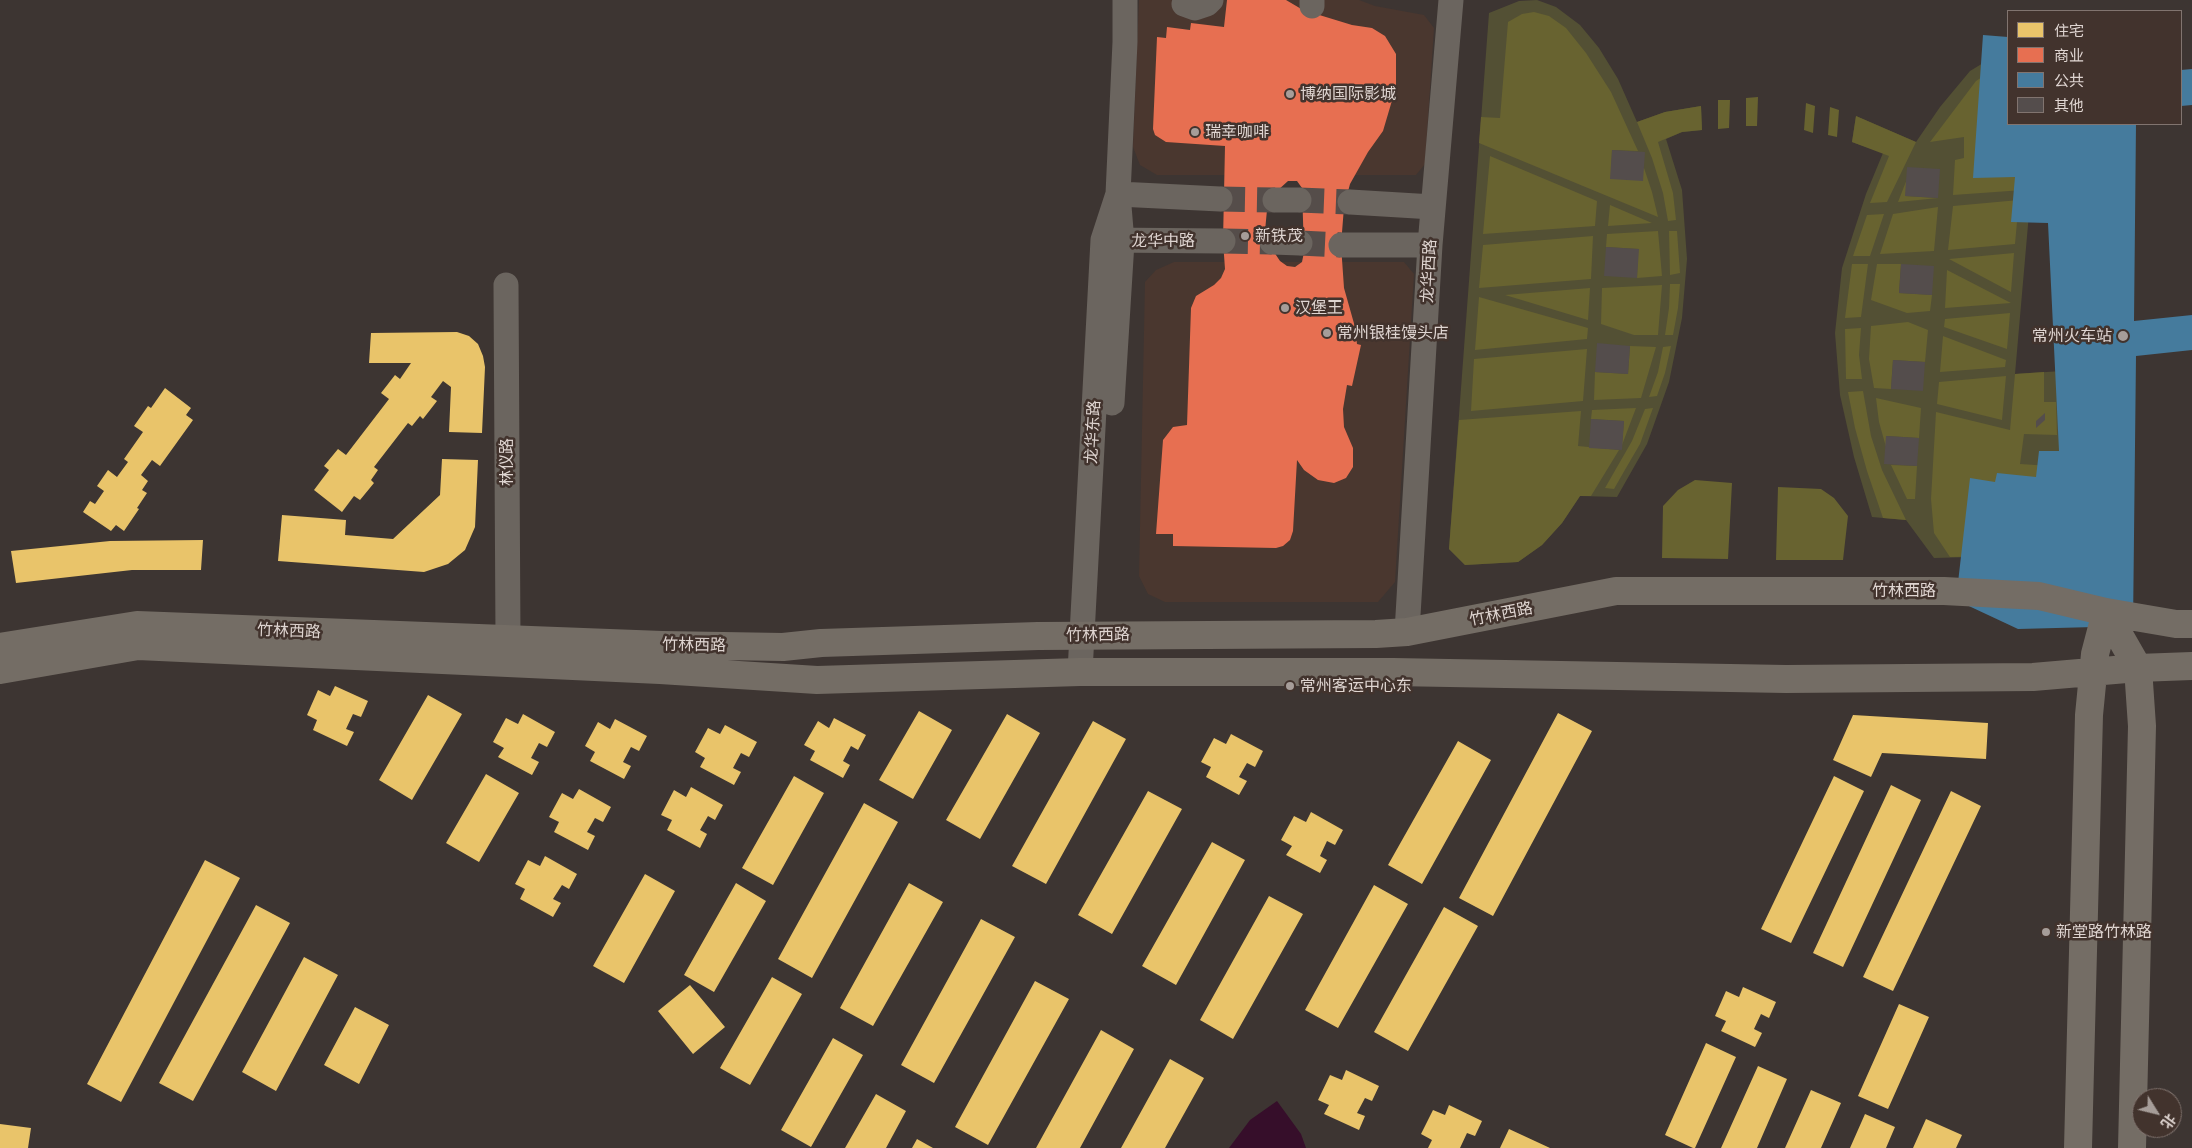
<!DOCTYPE html>
<meta charset="utf-8">
<style>
body{margin:0}
#map{position:relative;width:2192px;height:1148px;overflow:hidden;background:#3d3532;font-family:"Public Sans","Noto Sans SC",sans-serif}
canvas{display:block}
.legend{position:absolute;left:2007px;top:10px;width:175px;height:115px;box-sizing:border-box;background:#42332d;border:1px solid #81746f;margin:0;padding:6px 9px;list-style:none;font-size:15px;color:#dfd5d1}
.legend li{display:flex;align-items:center;gap:10px;height:25px}
.legend b{width:25px;border:1px solid #81746f}
.north{position:absolute;left:2132px;top:1088px;width:50px;height:50px;box-sizing:border-box;background:#42332d;border:1px solid #81746f;border-radius:50%;rotate:126deg;font-size:14px;font-weight:700;line-height:20px;text-align:center;color:#dfd5d1}
.north::after{content:'';display:block;margin:auto;width:18px;height:22px;background:#a69d99;clip-path:polygon(50% 0,100% 100%,50% 72%,0 100%)}
</style>
<div id="map">
<canvas width="2192" height="1148"></canvas>
<ul class="legend">
<li><b style="height:14px;background:#e9c46a"></b>住宅</li>
<li><b style="height:14px;background:#e76f51"></b>商业</li>
<li><b style="height:14px;background:#457b9d"></b>公共</li>
<li><b style="height:14px;background:#544d4c"></b>其他</li>
</ul>
<div class="north">北</div>
</div>
<script>
const c = document.querySelector('canvas').getContext('2d');
c.lineJoin = 'round';
function fill(path, color) { c.fillStyle = color; c.fill(path, 'evenodd'); }
const shape = rows => new Path2D(rows.map(r => 'M' + r).join(''));
function strokePath(path, color, width, dash) { c.strokeStyle = color; c.lineWidth = width; c.lineCap = dash ? 'butt' : 'round'; c.setLineDash(dash || []); c.stroke(path); }
function write(font, color, halo, rows, align = 'center') {
  c.font = font + ' "Public Sans","Noto Sans SC",sans-serif'; c.lineWidth = 5; c.setLineDash([]); c.textBaseline = 'middle'; c.strokeStyle = halo; c.fillStyle = color; for (const [text, x, y, turn = 0] of rows) {
    c.save(); c.translate(x, y); c.rotate((+turn || 0) * Math.PI / 180); c.textAlign = isNaN(turn) ? turn : align; if (halo) c.strokeText(text, 0, 0); c.fillText(text, 0, 0); c.restore();
  }
}
fill(shape([
 [1139,0,1359,0,1375,6,1424,15,1434,28,1425,164,1416,175,1157,175,1140,165,1133,147],
 [1174,262,1404,262,1414,274,1395,582,1378,602,1165,602,1148,594,1139,576,1145,282,1156,270]
]), '#4a372f');
fill(shape([
 [1537,0,1556,7,1580,25,1599,48,1618,79,1637,122,1665,112,1701,106,1702,130,1682,132,1666,139,1682,190,1687,259,1682,318,1669,382,1647,444,1617,497,1580,496,1562,523,1542,545,1518,562,1465,565,1449,549,1489,13,1519,1],
 [2008,48,2008,124,2079,124,2030,202,2015,374,2078,370,2092,554,1934,558,1906,520,1872,517,1854,457,1840,395,1835,333,1842,268,1866,194,1883,153,1852,142,1856,116,1916,142,1940,107,1970,71]
]), '#535034');
fill(shape([
 [1534,12,1549,16,1566,28,1586,53,1611,92,1638,151,1612,150,1611,179,1644,168,1652,192,1658,217,1479,143,1481,117,1500,118,1508,22,1522,14],
 [2008,60,2008,124,2079,124,2080,186,1953,195,1955,160,1964,158,1964,137,1930,142,1976,81],
 [1758,97,1757,126,1746,126,1746,98],
 [1718,100,1730,100,1729,128,1718,129],
 [1806,103,1815,106,1813,133,1804,130],
 [1701,106,1702,130,1682,132,1658,142,1673,193,1676,220,1668,221,1663,193,1652,158,1637,122,1665,112],
 [1830,107,1839,110,1837,137,1828,135],
 [1856,116,1916,142,1887,202,1870,203,1889,156,1852,142],
 [1490,156,1597,201,1595,226,1483,234],
 [1907,179,1906,196,1938,198,1898,202],
 [2019,200,2015,244,1948,250,1953,206],
 [1610,205,1652,223,1608,226],
 [1938,207,1934,251,1880,254,1893,214],
 [1884,214,1870,256,1853,256,1867,215],
 [1658,231,1662,276,1637,278,1638,249,1606,247,1607,234],
 [1669,231,1677,231,1680,273,1670,275],
 [1593,236,1591,279,1479,288,1483,245],
 [2014,253,2011,292,1949,259],
 [1852,264,1868,264,1861,317,1845,318],
 [1877,264,1901,264,1899,293,1932,295,1930,311,1907,313,1871,300],
 [1947,270,2011,303,1945,308],
 [1670,284,1680,284,1678,308,1673,335,1665,335,1669,308],
 [1662,285,1658,335,1634,335,1601,324,1602,288],
 [1590,288,1588,320,1505,295],
 [1479,297,1588,328,1587,339,1475,350],
 [2010,313,2007,349,1944,327,1945,319],
 [1908,322,1928,330,1925,362,1893,360,1891,389,1874,388,1869,359,1871,326],
 [1861,328,1859,355,1862,379,1846,379,1845,329],
 [1943,336,2006,360,2005,367,1940,372],
 [1630,346,1656,347,1641,398,1594,400,1595,372,1628,374],
 [1671,346,1665,373,1657,396,1649,397,1658,372,1663,347],
 [1587,349,1583,401,1471,411,1474,359],
 [2044,372,2044,402,2056,402,2057,435,2024,434,2020,464,2066,467,2070,555,1950,557,1934,533,1931,499,1936,412,2010,430,2015,374],
 [2006,376,2002,420,1937,404,1939,382],
 [1863,391,1871,436,1882,470,1906,520,1883,518,1867,471,1855,428,1848,392],
 [1876,398,1921,408,1919,438,1887,436,1886,447,1879,422],
 [1636,408,1622,445,1624,421,1591,419,1592,410],
 [1653,408,1640,444,1626,468,1614,489,1605,488,1632,441,1645,409],
 [1581,411,1578,446,1619,450,1591,496,1580,496,1562,523,1542,545,1518,562,1465,565,1449,549,1459,420],
 [1891,465,1917,466,1915,499,1907,499],
 [1695,480,1732,483,1728,559,1662,558,1663,506,1678,490],
 [1778,487,1821,489,1834,498,1848,516,1843,560,1776,560]
]), '#686330');
fill(shape([
 [1277,1101,1301,1134,1306,1148,1229,1148,1250,1120]
]), '#360e2a');
fill(shape([
 [457,332,469,336,478,344,483,356,485,367,482,433,449,432,451,387,443,381,431,397,437,401,423,419,420,416,412,426,408,423,374,467,378,470,371,480,374,483,360,500,354,496,342,512,314,490,329,470,324,466,338,449,346,455,389,399,381,393,395,375,400,379,411,363,369,363,371,333],
 [165,388,191,408,186,415,193,420,160,466,152,460,141,475,148,481,142,490,147,493,137,508,139,509,124,531,116,525,111,531,83,512,90,501,95,504,104,491,97,486,108,470,117,477,128,462,124,459,143,432,134,426,148,406,151,408],
 [442,459,478,460,475,527,465,550,448,564,424,572,278,561,282,515,346,520,345,535,393,539,440,495],
 [203,540,201,570,132,570,16,583,11,551,110,541],
 [335,686,368,701,361,717,353,714,346,729,354,732,347,746,313,730,317,720,307,715,318,690,330,696],
 [428,695,462,714,412,800,379,780],
 [919,711,952,730,913,799,879,780],
 [1558,713,1592,731,1493,916,1459,898],
 [523,714,555,732,547,747,539,743,531,758,539,762,532,775,498,757,504,748,493,742,506,718,518,724],
 [1007,714,1040,733,980,839,946,820],
 [1853,715,1988,723,1986,759,1882,753,1871,777,1833,760],
 [834,718,866,735,858,750,851,746,843,761,850,765,843,778,810,760,815,751,804,745,818,721,829,728],
 [615,719,647,736,639,751,631,747,623,762,631,766,624,779,590,761,595,752,585,746,598,722,610,729],
 [1093,721,1126,739,1046,884,1012,866],
 [725,725,757,742,749,757,741,753,733,768,741,772,734,785,700,767,705,758,695,752,708,728,720,734],
 [1231,734,1263,751,1255,767,1247,763,1239,777,1247,781,1239,795,1206,777,1211,767,1201,762,1214,738,1226,744],
 [1458,741,1491,760,1422,884,1388,865],
 [486,774,519,793,479,862,446,843],
 [794,776,824,793,773,885,742,868],
 [1834,776,1864,791,1791,943,1761,929],
 [1891,785,1921,800,1843,967,1813,953],
 [691,787,723,805,715,820,708,816,700,830,707,834,700,848,667,830,672,820,661,815,674,790,686,797],
 [579,789,611,807,603,822,595,818,587,832,595,836,588,850,554,832,559,822,549,817,562,793,573,799],
 [1148,791,1182,809,1112,934,1078,915],
 [1951,791,1981,806,1893,991,1863,977],
 [864,803,898,822,812,978,778,959],
 [1311,812,1343,830,1335,845,1327,841,1320,856,1327,860,1320,873,1286,855,1292,846,1281,840,1294,816,1306,822],
 [1212,842,1245,860,1176,985,1142,966],
 [545,856,577,874,569,889,562,885,553,899,561,903,553,917,520,899,525,889,515,884,528,860,540,866],
 [205,860,240,878,121,1102,87,1084],
 [645,874,675,891,624,983,593,966],
 [736,883,766,901,714,992,684,975],
 [909,883,943,902,873,1026,840,1008],
 [1374,885,1408,904,1338,1028,1305,1010],
 [1269,896,1303,914,1233,1039,1200,1020],
 [256,905,290,923,193,1101,159,1083],
 [1444,907,1478,926,1408,1051,1374,1032],
 [981,919,1015,937,934,1083,901,1065],
 [304,957,338,975,276,1091,242,1072],
 [772,977,802,994,750,1085,720,1068],
 [1035,981,1069,999,988,1145,955,1127],
 [690,985,725,1027,693,1054,658,1011],
 [1743,987,1776,1002,1769,1018,1761,1014,1754,1029,1762,1033,1755,1047,1721,1031,1726,1021,1715,1016,1726,991,1739,997],
 [1899,1004,1929,1017,1888,1109,1858,1096],
 [355,1007,389,1025,359,1084,324,1065],
 [1101,1030,1134,1049,1080,1148,1036,1148],
 [833,1038,863,1055,811,1147,781,1130],
 [1706,1043,1736,1057,1695,1148,1693,1148,1665,1135],
 [1170,1059,1204,1078,1165,1148,1121,1148],
 [1758,1066,1787,1079,1757,1148,1721,1148],
 [1346,1070,1379,1086,1372,1101,1365,1098,1357,1113,1365,1116,1359,1130,1324,1114,1329,1105,1318,1100,1330,1075,1342,1080],
 [1811,1090,1841,1103,1821,1148,1785,1148],
 [876,1094,906,1111,886,1148,845,1148],
 [1449,1105,1482,1121,1475,1136,1467,1133,1460,1148,1428,1148,1432,1140,1421,1134,1433,1110,1445,1115],
 [1865,1114,1895,1127,1886,1148,1850,1148],
 [1926,1119,1962,1135,1956,1148,1913,1148],
 [0,1124,31,1128,28,1148,0,1148],
 [1509,1129,1550,1148,1500,1148],
 [917,1139,933,1148,912,1148]
]), '#e9c46a');
fill(shape([
 [1227,0,1286,0,1303,10,1352,25,1372,28,1385,36,1396,54,1396,87,1383,131,1368,152,1350,184,1344,207,1341,245,1344,288,1355,327,1357,344,1361,345,1352,386,1347,385,1343,409,1344,427,1353,448,1353,467,1346,478,1334,483,1318,480,1304,470,1297,460,1293,531,1290,540,1283,546,1276,548,1173,546,1173,534,1156,534,1163,440,1173,427,1187,425,1191,308,1196,296,1214,285,1221,278,1225,269,1223,241,1225,146,1166,142,1155,135,1153,129,1157,37,1166,38,1167,27,1190,30,1191,23,1224,27],
 [1288,181,1297,181,1302,188,1304,252,1302,262,1295,267,1287,266,1280,261,1270,246,1265,231,1267,210,1277,191]
]), '#e76f51');
fill(shape([
 [1983,35,2008,37,2008,124,2136,124,2134,321,2192,315,2192,350,2136,356,2133,626,2018,629,1956,600,1970,478,1995,482,1997,473,2036,477,2039,451,2059,451,2048,223,2011,222,2015,177,1973,178],
 [2192,69,2192,105,2181,106,2181,70]
]), '#457b9d');
fill(shape([
 [1612,150,1645,152,1643,181,1610,179],
 [1907,167,1940,169,1938,198,1905,196],
 [1606,247,1639,249,1637,278,1604,276],
 [1901,264,1934,266,1932,295,1899,293],
 [1597,343,1630,346,1628,374,1595,372],
 [1893,360,1925,362,1923,391,1891,389],
 [2045,413,2045,420,2036,428,2036,421],
 [1591,419,1624,421,1622,450,1589,448],
 [1886,436,1919,438,1917,466,1884,464]
]), '#544d4c');
strokePath(shape([
 [1220,199,1275,200],
 [1299,200,1350,202],
 [1223,241,1272,242],
 [1300,243,1341,245]
]), '#554d4a', 25, [25, 12]);
strokePath(shape([
 [1184,4,1195,8,1207,4,1211,0],
 [1312,6,1312,0],
 [1275,200,1299,200],
 [1350,202,1433,207],
 [1105,240,1223,241],
 [1272,242,1300,243],
 [1341,245,1430,245],
 [506,285,508,639],
 [1112,403,1122,242,1118,194,1220,199],
 [1407,632,1430,245,1451,0],
 [1080,672,1103,240,1118,194,1125,42,1125,0]
]), '#6b655f', 25);
strokePath(shape([
 [2106,612,2138,668,2142,726,2132,1148],
 [0,647,137,625,662,645,783,647,821,643,1038,636,1376,634,1407,632,1616,591,1944,591,2039,596,2106,612,2176,624,2192,624],
 [0,670,138,646,660,670,817,680,1080,672,1393,672,1786,679,2033,677,2138,668,2192,666],
 [2078,1148,2089,715,2095,654,2106,612]
]), '#746d65', 28);
for (const [x, y, r, color] of [
 [1290,94,5,"#a69d99"],
 [1195,132,5,"#a69d99"],
 [1245,236,5,"#a69d99"],
 [1285,308,5,"#a69d99"],
 [1327,333,5,"#a69d99"],
 [2123,336,6,"#a69d99"],
 [1290,686,5,"#a69d99"],
 [2046,932,5,"#a69d99"]
]) { const dot = new Path2D(); dot.arc(x, y, r, 0, 2 * Math.PI); c.fillStyle = color; c.fill(dot); strokePath(dot, '#42332d', 2); }
write('16px', '#dfd5d1', '#42332d', [
 ["博纳国际影城",1300,94],
 ["瑞幸咖啡",1205,132],
 ["新铁茂",1255,236],
 ["汉堡王",1295,308],
 ["常州银桂馒头店",1337,333],
 ["常州火车站",2112,336,"right"],
 ["常州客运中心东",1300,686],
 ["新堂路竹林路",2056,932]
], 'left');
write('16px', '#dfd5d1', '#42332d', [
 ["龙华中路",1163,241],
 ["龙华西路",1429,271,-87],
 ["龙华东路",1093,432,-87],
 ["林仪路",507,462,-90],
 ["竹林西路",1904,591],
 ["竹林西路",1501,614,-11],
 ["竹林西路",289,631,2],
 ["竹林西路",1098,635,-1],
 ["竹林西路",694,645,1]
]);
</script>
